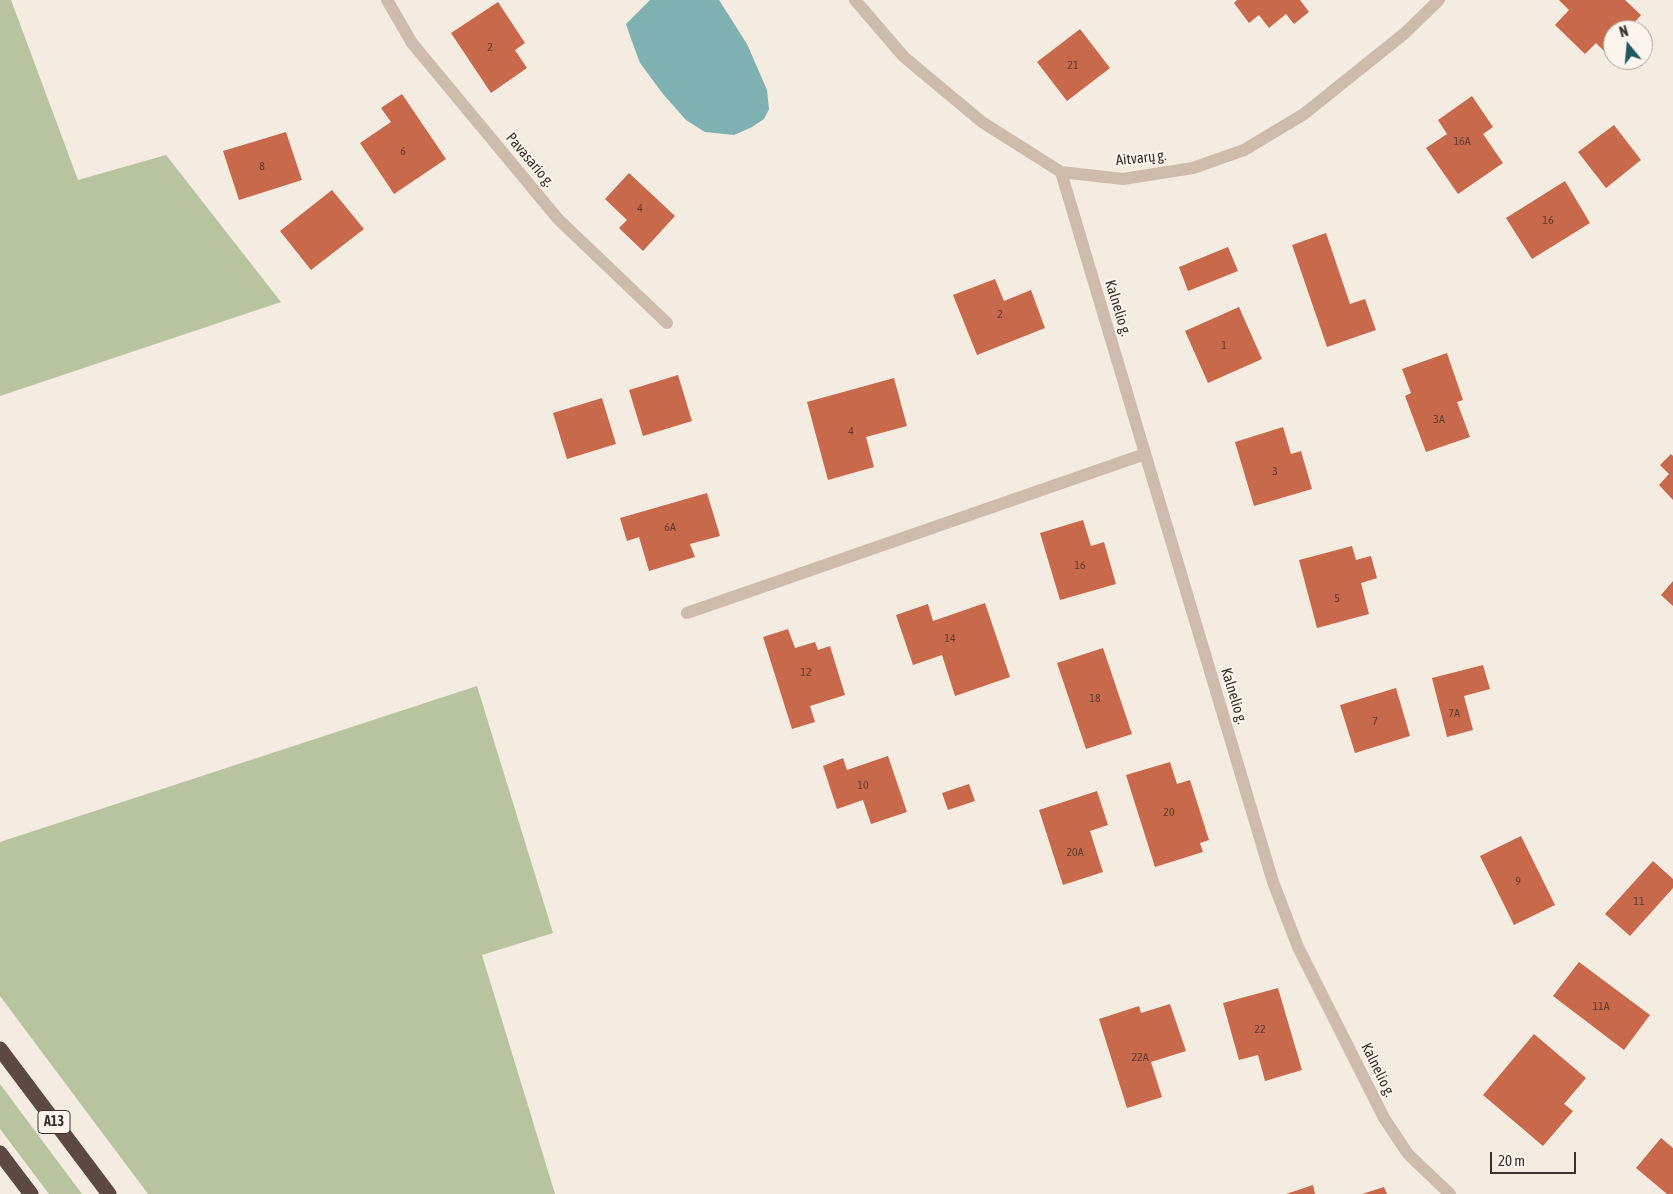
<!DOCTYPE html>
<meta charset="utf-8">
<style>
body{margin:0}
#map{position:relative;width:1673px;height:1194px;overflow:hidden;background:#f4ebe1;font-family:"Asap Condensed",sans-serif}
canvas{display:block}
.north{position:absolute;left:1603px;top:20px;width:50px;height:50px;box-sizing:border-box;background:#fbf5ee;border:1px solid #aea6a0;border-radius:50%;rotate:343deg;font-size:14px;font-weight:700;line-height:20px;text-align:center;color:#3b302b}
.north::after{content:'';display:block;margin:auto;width:18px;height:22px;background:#1f5a5e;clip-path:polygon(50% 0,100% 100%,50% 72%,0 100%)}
.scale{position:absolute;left:1490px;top:1152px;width:86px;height:22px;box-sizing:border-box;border:2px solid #3b302b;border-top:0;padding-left:6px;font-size:15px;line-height:18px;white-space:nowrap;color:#3b302b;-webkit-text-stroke:4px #fbf5ee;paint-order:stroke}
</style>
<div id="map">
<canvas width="1673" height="1194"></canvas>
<div class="north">N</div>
<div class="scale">20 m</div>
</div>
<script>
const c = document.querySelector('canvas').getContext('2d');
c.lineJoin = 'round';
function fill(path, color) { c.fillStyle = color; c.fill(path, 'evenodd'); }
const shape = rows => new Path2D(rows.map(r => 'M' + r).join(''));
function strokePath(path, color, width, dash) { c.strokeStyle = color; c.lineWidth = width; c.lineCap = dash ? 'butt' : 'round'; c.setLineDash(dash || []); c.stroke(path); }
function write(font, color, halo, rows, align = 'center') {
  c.font = font + ' "Asap Condensed",sans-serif'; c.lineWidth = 4; c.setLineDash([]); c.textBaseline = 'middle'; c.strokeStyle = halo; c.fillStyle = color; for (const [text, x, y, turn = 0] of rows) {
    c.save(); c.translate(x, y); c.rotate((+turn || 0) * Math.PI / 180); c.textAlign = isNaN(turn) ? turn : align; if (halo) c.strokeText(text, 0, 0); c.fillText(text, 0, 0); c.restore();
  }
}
fill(shape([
 [0,0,11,0,78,180,166,155,281,302,0,396],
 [477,686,553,933,482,955,555,1194,148,1194,0,996,0,842],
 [0,1084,82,1194,49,1194,0,1129]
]), '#b8c4a0');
fill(shape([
 [650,0,719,0,747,44,767,90,769,109,764,119,752,127,734,135,705,132,686,120,663,94,640,63,630,36,626,24]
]), '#7fb0b2');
fill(shape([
 [1237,0,1300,0,1309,12,1294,24,1286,14,1269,28,1259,15,1249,23,1234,3],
 [1559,0,1625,0,1641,15,1628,30,1613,30,1613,46,1606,53,1596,43,1585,54,1555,25,1569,10],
 [498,2,525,43,515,50,527,68,491,93,451,33],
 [1080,29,1110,68,1067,101,1037,62],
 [402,94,446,159,394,194,360,143,391,122,381,108],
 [1472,96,1493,127,1483,134,1503,163,1458,194,1426,148,1447,134,1438,120],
 [1614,125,1641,160,1606,188,1578,152],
 [286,132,302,180,239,200,223,151],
 [629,173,675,216,643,251,619,228,627,220,605,199],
 [1565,181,1590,223,1532,259,1506,218],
 [332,190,364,229,311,270,280,231],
 [1326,233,1350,304,1365,299,1376,330,1327,347,1292,245],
 [1228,247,1238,271,1188,291,1179,267],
 [995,279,1004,301,1031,290,1045,328,977,355,953,295],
 [1239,307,1262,359,1208,383,1185,331],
 [1447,353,1463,400,1457,402,1470,437,1426,452,1405,396,1411,393,1402,369],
 [678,375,692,421,643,436,629,390],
 [894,378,907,426,866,437,874,467,828,480,807,402],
 [602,398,616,444,567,459,553,413],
 [1283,427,1291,454,1301,451,1312,489,1254,506,1235,442],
 [1671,454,1673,456,1673,500,1659,485,1669,474,1660,465],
 [707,493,720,536,690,544,695,557,649,571,639,537,627,541,620,518],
 [1083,520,1091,546,1104,542,1116,584,1060,600,1040,533],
 [1352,546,1356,560,1371,556,1377,578,1361,583,1369,614,1317,628,1299,560],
 [1673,581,1673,606,1661,595],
 [985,603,1010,677,955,696,942,655,913,665,896,615,928,604,933,621],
 [788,629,795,648,815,642,818,650,830,646,845,695,810,706,815,722,792,729,763,637],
 [1103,648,1132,734,1086,749,1057,663],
 [1483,665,1490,689,1464,696,1473,730,1447,737,1432,678],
 [1396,688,1410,736,1355,753,1340,705],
 [888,756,907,812,871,824,863,800,837,809,823,766,843,758,847,770],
 [1170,762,1177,784,1190,780,1209,840,1200,843,1203,852,1155,867,1126,775],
 [969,784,975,801,948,810,942,793],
 [1097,791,1108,825,1090,831,1103,872,1063,885,1039,810],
 [1521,836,1555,905,1514,925,1480,856],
 [1653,861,1673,879,1673,888,1630,936,1605,914],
 [1579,962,1650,1015,1624,1050,1553,996],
 [1278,988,1302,1070,1265,1081,1258,1055,1239,1060,1223,1003],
 [1170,1004,1186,1051,1151,1062,1162,1097,1127,1108,1099,1019,1139,1006,1141,1013],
 [1534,1034,1586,1078,1564,1104,1573,1111,1543,1146,1483,1095],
 [1661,1138,1673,1148,1673,1194,1667,1194,1636,1168],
 [1313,1185,1315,1194,1286,1194],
 [1384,1187,1387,1194,1362,1194]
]), '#c8694b');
strokePath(shape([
 [387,0,412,43,558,219,667,323],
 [855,0,904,57,982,122,1061,172,1123,179,1193,168,1244,150,1304,114,1405,33,1439,0],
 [1061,172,1273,882,1298,947,1384,1118,1408,1154,1450,1194],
 [687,613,1145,454]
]), '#cdbbac', 12);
strokePath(shape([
 [0,1049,109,1194],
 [0,1153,31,1194]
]), '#5c4a42', 15);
write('12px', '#5e3e33', null, [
 ["2",490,47],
 ["21",1073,65],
 ["16A",1462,141],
 ["6",403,151],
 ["8",262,166],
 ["4",640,208],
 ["16",1548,220],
 ["2",1000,314],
 ["1",1224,345],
 ["3A",1439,419],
 ["4",851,431],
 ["3",1275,471],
 ["6A",670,527],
 ["16",1080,565],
 ["5",1337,598],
 ["14",950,638],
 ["12",806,672],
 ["18",1095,698],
 ["7A",1454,713],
 ["7",1375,721],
 ["10",863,785],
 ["20",1169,812],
 ["20A",1075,852],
 ["9",1518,881],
 ["11",1639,901],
 ["11A",1601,1006],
 ["22",1260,1029],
 ["22A",1140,1057]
]);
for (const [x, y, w] of [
 [54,1122,32]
]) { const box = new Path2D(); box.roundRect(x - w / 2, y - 11.5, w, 23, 4); c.fillStyle = '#fbf5ee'; c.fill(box); strokePath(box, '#3b302b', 1); }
write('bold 14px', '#3b302b', null, [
 ["A13",54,1122]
]);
write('15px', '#3b302b', '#fbf5ee', [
 ["Aitvarų g.",1141,158,-6],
 ["Pavasario g.",530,160,50],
 ["Kalnelio g.",1118,308,73],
 ["Kalnelio g.",1234,696,73],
 ["Kalnelio g.",1378,1070,64]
]);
</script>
